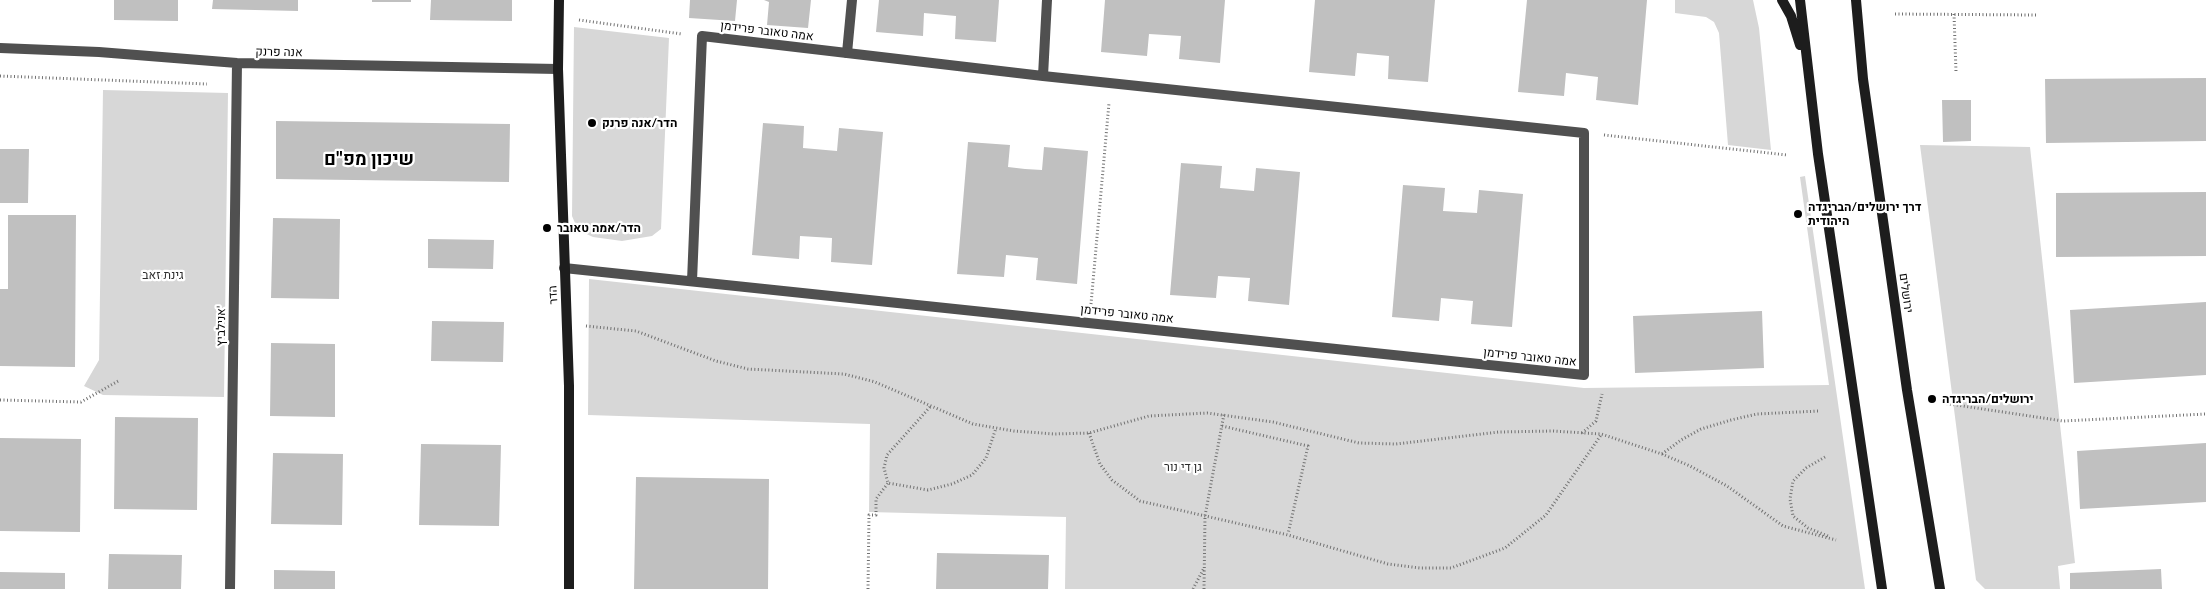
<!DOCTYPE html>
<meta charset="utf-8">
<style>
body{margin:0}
canvas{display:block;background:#fff}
</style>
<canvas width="2206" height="589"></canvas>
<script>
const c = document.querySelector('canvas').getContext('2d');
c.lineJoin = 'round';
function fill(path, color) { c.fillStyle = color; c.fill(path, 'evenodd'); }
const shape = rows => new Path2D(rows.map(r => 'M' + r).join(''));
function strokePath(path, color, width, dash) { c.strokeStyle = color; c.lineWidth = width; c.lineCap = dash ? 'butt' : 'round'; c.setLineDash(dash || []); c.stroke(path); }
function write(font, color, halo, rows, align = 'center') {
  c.font = font + ' Lato,Heebo,sans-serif'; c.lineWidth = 4.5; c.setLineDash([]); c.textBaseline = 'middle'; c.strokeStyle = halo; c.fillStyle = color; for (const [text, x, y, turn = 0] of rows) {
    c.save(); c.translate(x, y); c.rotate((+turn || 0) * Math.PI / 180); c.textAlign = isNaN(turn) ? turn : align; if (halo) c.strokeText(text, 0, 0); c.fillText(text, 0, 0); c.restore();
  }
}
fill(shape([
 [1675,0,1753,0,1759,28,1771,150,1728,145,1719,33,1714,22,1706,17,1675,13],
 [574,27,669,38,661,229,652,236,622,241,593,237,578,230,572,216],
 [103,90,228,93,224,397,103,395,84,386,99,360],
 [1920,145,2030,147,2075,563,2058,566,2060,589,1985,589,1976,580],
 [1805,176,1865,589,1065,589,1066,517,869,512,870,424,588,415,589,279,1584,388,1829,385,1800,177]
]), '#d7d7d7');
fill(shape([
 [114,0,178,0,178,21,114,20],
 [213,0,298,0,298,11,212,9],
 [372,0,411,0,411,2,372,2],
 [431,0,512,0,512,21,430,20],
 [690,0,737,0,735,21,689,18],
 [764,0,811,0,808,28,767,25,769,2],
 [879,0,999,0,996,42,955,39,956,16,924,13,923,36,876,32],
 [1105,0,1225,0,1220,63,1179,59,1181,36,1149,34,1147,56,1101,52],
 [1315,0,1435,0,1428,82,1388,79,1389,56,1357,53,1355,76,1309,72],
 [1527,0,1647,0,1638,105,1596,100,1598,77,1566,73,1564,96,1518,92],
 [2206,78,2206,141,2046,143,2045,79],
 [1942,100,1971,100,1971,141,1943,142],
 [276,121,510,124,509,182,276,179],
 [763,123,804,126,803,148,837,151,839,128,883,132,872,265,831,262,832,238,800,236,799,259,752,255],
 [968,142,1010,145,1008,167,1025,169,1042,170,1044,147,1088,151,1077,284,1036,280,1038,258,1006,255,1004,277,957,274],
 [0,149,29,149,28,203,0,203],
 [1181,163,1222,166,1220,188,1254,191,1256,168,1300,172,1289,305,1248,301,1250,278,1218,276,1216,298,1170,295],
 [1403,185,1445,188,1443,211,1477,213,1479,190,1523,194,1512,327,1471,324,1473,301,1441,298,1439,321,1392,317],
 [2206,192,2206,256,2056,257,2056,193],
 [8,215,76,215,75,367,0,366,0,289,8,289],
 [273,218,340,219,339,299,271,298],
 [428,239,494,240,493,269,428,268],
 [2206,302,2206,375,2074,383,2070,310],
 [1762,311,1764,368,1635,373,1633,316],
 [432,321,504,322,503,362,431,361],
 [271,343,335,344,335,417,270,416],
 [115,417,198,418,197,510,114,509],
 [0,438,81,439,80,532,0,531],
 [2206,443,2206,502,2080,509,2077,451],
 [421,444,501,445,499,526,419,525],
 [273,453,343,454,342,525,271,524],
 [636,477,769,479,768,589,634,589],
 [937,553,1049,555,1048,589,936,589],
 [109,554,182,555,181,589,108,589],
 [2161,569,2162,589,2070,589,2070,573],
 [274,570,335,571,335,589,274,589],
 [0,572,65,573,65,589,0,589]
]), '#c0c0c0');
strokePath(shape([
 [1895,14,2036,15],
 [1954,14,1956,72],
 [579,20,682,34],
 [0,76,207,84],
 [1604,135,1787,155],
 [1091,304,1109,103],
 [586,326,636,331,716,361,748,369,844,374,875,382,973,424,1014,431,1054,434,1089,433,1149,416,1207,413,1273,422,1359,443,1396,444,1499,432,1553,431,1601,434,1662,454,1690,466,1727,486,1783,526,1836,540],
 [0,400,81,402,120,380],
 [1943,403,2063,421,2206,414],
 [930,407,887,455,884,468,888,483,928,490,952,484,972,475,986,458,996,428],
 [1222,426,1308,446,1288,534],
 [1089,433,1100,464,1112,480,1140,501,1288,535,1388,564,1420,568,1451,568,1505,548,1546,515,1601,435],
 [1582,433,1596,421,1602,394],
 [1662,454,1681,440,1701,429,1731,420,1757,414,1819,411],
 [1825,457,1806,468,1793,481,1790,499,1793,516,1808,528,1828,536],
 [868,589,869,515,876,515,876,499,888,483],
 [1193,589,1204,568],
 [1204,589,1205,516,1224,414]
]), '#727272', 3, [1, 2.5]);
strokePath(shape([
 [847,53,852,0]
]), '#505050', 10);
strokePath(shape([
 [0,48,99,52,237,63,558,69],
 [1043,76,1047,0],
 [564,268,1584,375,1584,133,1043,76,702,36,692,281],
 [230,589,237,63]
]), '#505050', 10);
strokePath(shape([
 [559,0,558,69,569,386,569,589],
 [1782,0,1791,16,1800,45],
 [1800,0,1818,154,1882,589],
 [1856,0,1863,79,1907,390,1940,589]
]), '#1d1d1d', 10);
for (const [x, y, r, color] of [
 [592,123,5,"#000"],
 [1798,214,5,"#000"],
 [547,228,5,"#000"],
 [1932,399,5,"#000"]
]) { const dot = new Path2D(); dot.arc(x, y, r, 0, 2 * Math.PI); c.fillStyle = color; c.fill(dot); strokePath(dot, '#fff', 2); }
write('12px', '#000', '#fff', [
 ["אמה טאובר פרידמן",767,31,7],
 ["אנה פרנק",279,52,1],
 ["ירושלים",1906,293,82],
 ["הדר",553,295,-94],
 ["אמה טאובר פרידמן",1127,314,6],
 ["אנילביץ'",221,326,-89],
 ["אמה טאובר פרידמן",1530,357,6]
]);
write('bold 12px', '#000', '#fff', [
 ["הדר/אנה פרנק",602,123],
 ["דרך ירושלים/הבריגדה",1808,207],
 ["היהודית",1808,221],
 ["הדר/אמה טאובר",557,228],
 ["ירושלים/הבריגדה",1942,399]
], 'left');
write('12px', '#2e2e2e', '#fff', [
 ["גינת זאב",163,275],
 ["גן די נור",1183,467]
]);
write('bold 18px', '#000', '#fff', [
 ["שיכון מפ\"ם",369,159]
]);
</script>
